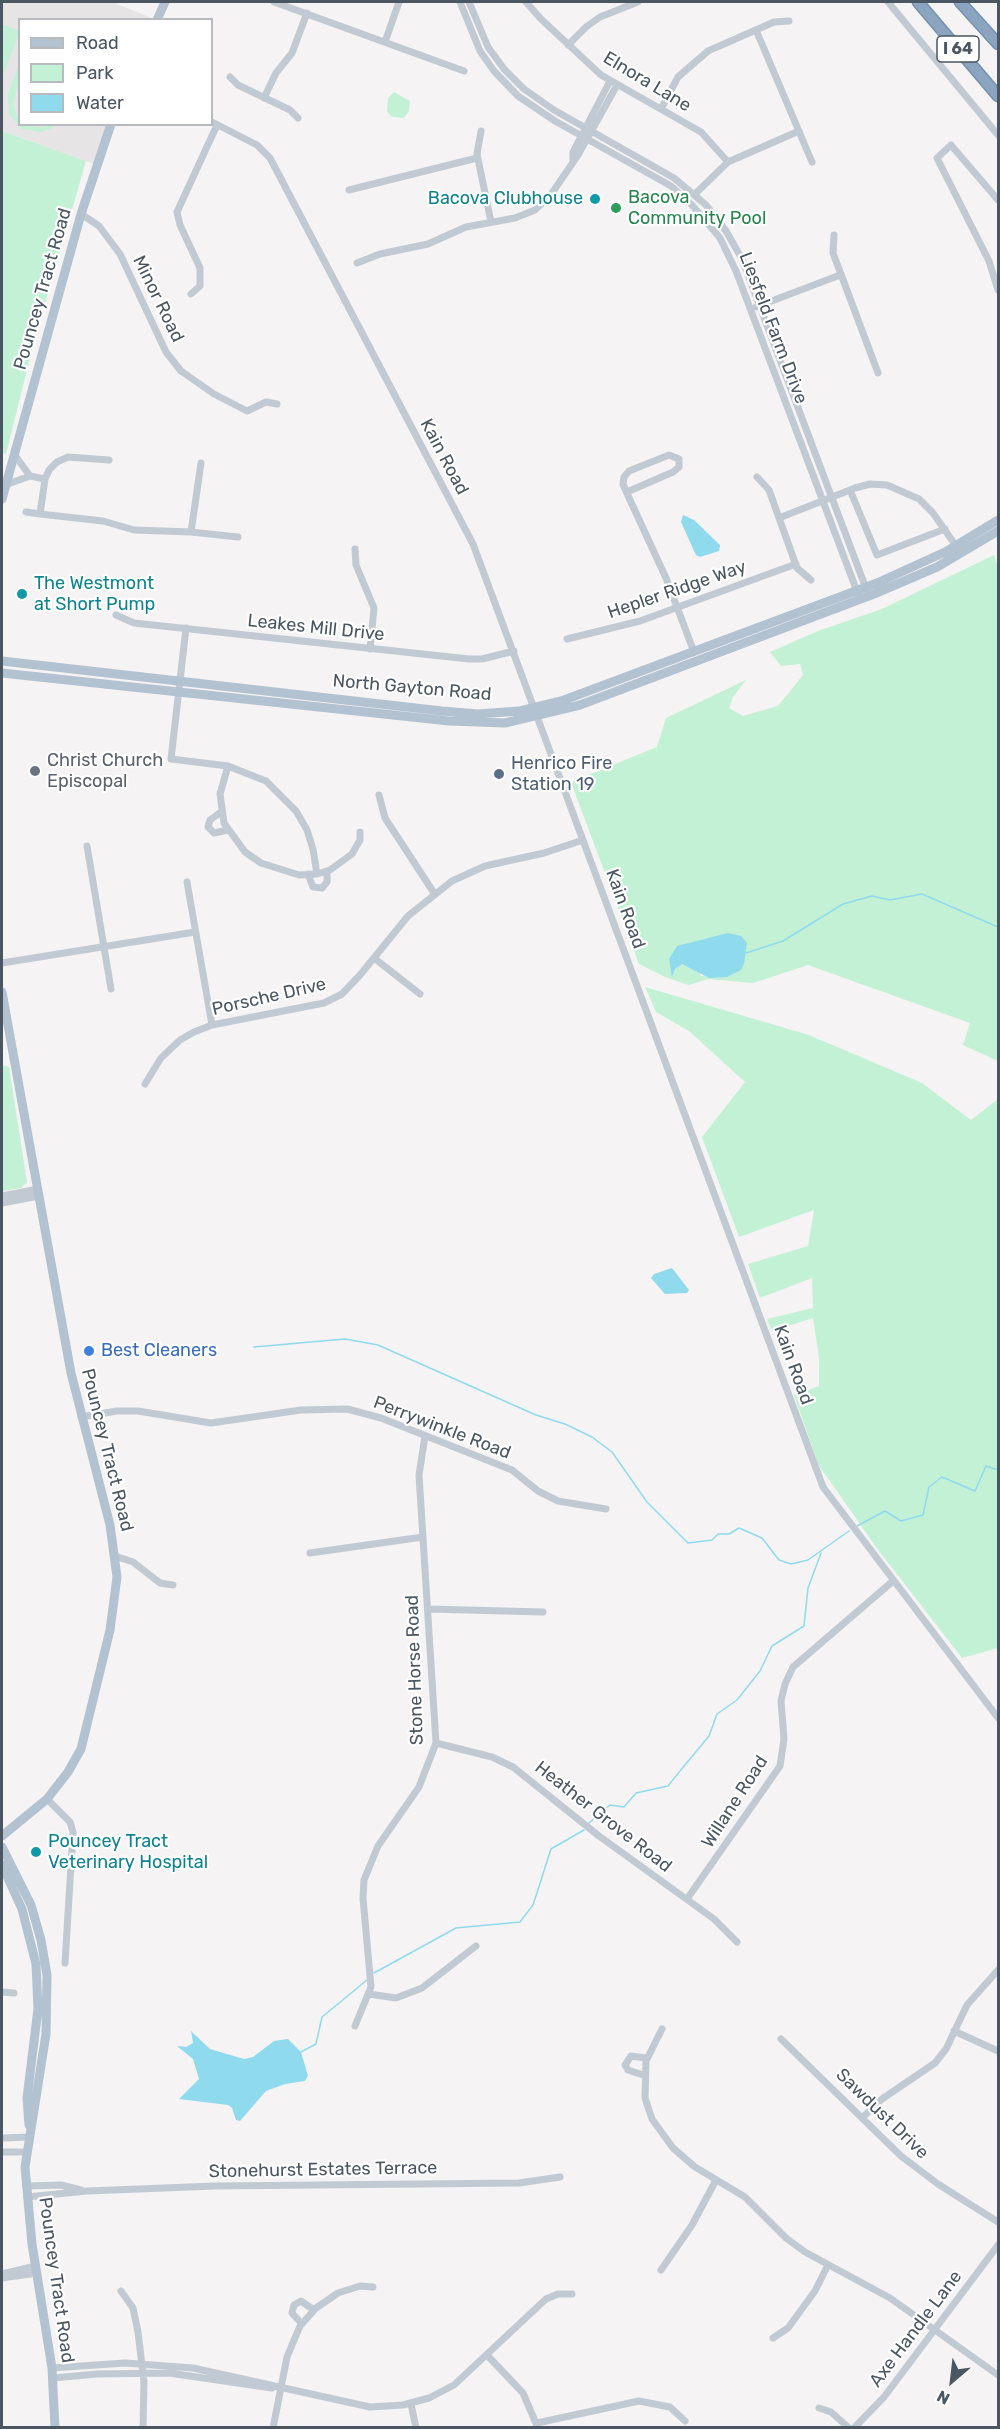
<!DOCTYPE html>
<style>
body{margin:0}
#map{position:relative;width:1000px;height:2429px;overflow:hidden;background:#f5f3f3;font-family:Rubik,sans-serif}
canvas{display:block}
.frame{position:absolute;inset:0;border:3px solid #4a5661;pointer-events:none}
.legend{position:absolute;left:18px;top:18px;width:195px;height:108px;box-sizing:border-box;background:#fff;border:2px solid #b7bbc0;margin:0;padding:8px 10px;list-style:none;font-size:18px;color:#4a5661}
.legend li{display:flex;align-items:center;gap:12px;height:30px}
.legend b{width:30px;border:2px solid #b7bbc0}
.north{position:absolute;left:922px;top:2351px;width:60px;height:60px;-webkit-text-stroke:4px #fff;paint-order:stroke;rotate:208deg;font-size:16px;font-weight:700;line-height:24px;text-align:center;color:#4a5661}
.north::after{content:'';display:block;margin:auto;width:21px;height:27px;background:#4a5661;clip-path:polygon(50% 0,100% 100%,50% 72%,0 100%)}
</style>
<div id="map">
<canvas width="1000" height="2429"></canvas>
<div class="frame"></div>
<ul class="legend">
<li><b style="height:8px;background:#b3c2d1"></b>Road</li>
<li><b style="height:16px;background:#c3f1d5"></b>Park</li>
<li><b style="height:16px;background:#90daee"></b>Water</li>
</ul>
<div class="north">N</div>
</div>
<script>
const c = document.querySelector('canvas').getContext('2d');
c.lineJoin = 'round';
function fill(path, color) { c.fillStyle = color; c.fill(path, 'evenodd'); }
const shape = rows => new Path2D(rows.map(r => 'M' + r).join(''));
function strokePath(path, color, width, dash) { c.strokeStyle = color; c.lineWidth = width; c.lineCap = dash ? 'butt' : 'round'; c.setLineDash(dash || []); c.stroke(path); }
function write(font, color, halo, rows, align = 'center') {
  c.font = font + ' Rubik,sans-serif'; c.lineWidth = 4.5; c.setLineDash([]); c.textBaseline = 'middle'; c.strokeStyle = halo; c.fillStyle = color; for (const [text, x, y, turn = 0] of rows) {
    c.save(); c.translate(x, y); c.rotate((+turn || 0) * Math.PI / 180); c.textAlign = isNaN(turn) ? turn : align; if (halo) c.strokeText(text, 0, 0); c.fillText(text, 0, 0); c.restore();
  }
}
fill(shape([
 [2,2,112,2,154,19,20,20,20,124,109,125,94,164,2,131]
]), '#e6e4e5');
fill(shape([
 [2,24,20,31,4,73,2,72],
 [19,64,19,81,13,104,20,124,40,127,57,125,50,129,41,132,22,129,9,114,8,94],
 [394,92,410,101,409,111,404,118,393,117,387,112,388,98],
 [2,131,86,161,34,342,6,454,2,453],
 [994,555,998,567,998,1061,963,1045,970,1023,808,965,753,983,708,979,689,985,665,977,639,964,571,782,657,747,666,718,746,680,733,697,729,708,743,716,778,706,803,675,800,664,781,666,770,652,818,631,882,609],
 [677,946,727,977,701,976,698,971,682,964,675,969,672,977],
 [645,987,809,1035,922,1083,971,1120,998,1099,998,1648,962,1658,876,1547,818,1464,794,1395,819,1386,819,1358,813,1318,772,1331,767,1319,813,1308,812,1278,760,1298,748,1264,808,1246,814,1210,739,1237,702,1137,745,1082,689,1031,656,1012],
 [2,1065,9,1067,27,1182,21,1188,2,1191]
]), '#c3f1d5');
fill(shape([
 [683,515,694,520,720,545,719,551,700,557,696,555,681,522],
 [728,933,741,936,747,943,744,964,741,970,727,977,709,978,682,964,675,969,672,977,669,959,677,946],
 [672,1268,689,1290,687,1293,665,1294,651,1278,654,1274],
 [191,2031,210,2049,244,2059,253,2057,274,2041,288,2039,301,2052,308,2076,305,2081,285,2084,266,2091,240,2121,236,2120,232,2108,228,2105,179,2099,199,2079,193,2059,177,2046,186,2047,193,2043]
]), '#90daee');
strokePath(shape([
 [746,953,783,941,843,904,872,896,890,900,922,894,998,927],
 [254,1347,345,1339,378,1345,536,1415,565,1424,592,1437,612,1452,647,1502,688,1543,712,1540,718,1534,729,1534,739,1528,762,1538,779,1560,791,1564,808,1560,849,1531],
 [857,1526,885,1511,901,1521,923,1515,929,1487,942,1477,975,1491,986,1466,998,1470],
 [589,1823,610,1805,624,1807,636,1793,668,1786,680,1771,709,1736,717,1714,737,1700,760,1671,772,1646,804,1626,808,1588,821,1553],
 [374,1973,456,1928,520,1922,533,1905,551,1849,584,1830],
 [301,2052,316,2044,322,2017,367,1980]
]), '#90daee', 1.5);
const highway = shape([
 [918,2,998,96],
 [960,2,998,44]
]);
strokePath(highway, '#7690ad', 13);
strokePath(shape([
 [274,2,464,71],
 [460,2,480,51,494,71,518,96,555,121,671,186,692,205,720,238,736,271,858,594],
 [469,2,488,47,504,69,524,89,554,110,674,178,706,205,726,231,742,259,867,591],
 [526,2,541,19,601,75,701,132,728,162],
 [888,2,998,135],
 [756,30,812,162],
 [385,42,399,2],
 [568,45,586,27,600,17,638,2],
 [230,77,238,85,290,110,298,118],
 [264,98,276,73,292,53,307,13],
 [661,109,678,77,708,51,774,22,789,21],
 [212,122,257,145,270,158,473,544,823,1487,998,1718],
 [481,131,477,154,491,222],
 [573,161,573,152,610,81],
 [349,190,477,158],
 [695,194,728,162,799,131],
 [998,200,951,145,937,158,989,261,998,290],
 [81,214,99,226,120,254,166,352,181,371,214,394,247,411,266,402,277,404],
 [834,235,833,253,878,373],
 [357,263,380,254,428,244,466,227,515,218,535,210,550,196,578,155,617,85],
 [191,294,200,286,200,268,180,225,177,212,217,125],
 [756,307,840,275],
 [14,454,30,476],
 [757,477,769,490,797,568,811,580],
 [45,479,49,470,57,462,68,457,109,460],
 [5,485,30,476,45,479,40,514,103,521,134,530,191,532,201,463],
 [850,490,877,555,945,529],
 [627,492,673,472,679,467,679,459,669,455,629,471,624,477,623,484,630,500,666,578,694,652],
 [26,512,40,514],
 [779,518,855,488,870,484,887,485,919,499,933,513,956,546],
 [191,532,238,537],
 [355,549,356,565,374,608,370,649],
 [116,615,134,623,469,659,482,659,514,651],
 [186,628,171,759,228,766,266,781,296,811,307,830,313,849,317,874],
 [567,639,640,621,796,564],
 [228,766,220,794,224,823,245,852,261,863,299,875,317,874,330,870,352,854,360,840,360,832],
 [379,795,385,818,434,893],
 [221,812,210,820,208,827,214,833,228,830],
 [87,846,111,989],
 [308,874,313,887,322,888,327,882,327,871],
 [187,882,212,1025],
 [374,958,420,994],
 [2,963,195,932],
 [145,1084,161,1058,180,1040,194,1032,212,1025,324,1003,342,994,360,975,408,916,452,881,485,866,544,853,583,840],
 [2,1196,38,1189],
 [2,1203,39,1196],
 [81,1417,117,1411,138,1411,211,1423,301,1410,347,1409,381,1418,512,1470,538,1491,558,1501,606,1509],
 [310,1553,423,1537],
 [115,1556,133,1562,160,1583,173,1585],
 [428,1609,543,1612],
 [436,1743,492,1757,513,1767,599,1836,714,1919,737,1942],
 [47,1799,70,1822,73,1832,65,1963],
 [687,1899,780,1766,784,1739,781,1701,785,1684,793,1667,893,1581],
 [2,1992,14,1993],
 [369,1994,396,1998,422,1988,476,1946],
 [355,2026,371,1987,363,1898,364,1880,378,1846,419,1787,436,1743,419,1475,425,1436],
 [662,2029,646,2061,645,2098,652,2119,673,2148,695,2167,745,2197,786,2238,805,2252,890,2298,998,2375],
 [954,2031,998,2051],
 [781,2039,901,2156,938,2184,998,2222],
 [643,2075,628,2070,625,2065,631,2056,646,2058],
 [862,2118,882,2099,935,2063,946,2049,967,2005,998,1970],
 [2,2138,30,2137],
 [2,2152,27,2152],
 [26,2186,61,2185,81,2190],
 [27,2197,87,2191,215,2186,519,2183,560,2177],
 [661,2270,692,2225,716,2180],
 [2,2274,36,2266],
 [2,2278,37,2273],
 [121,2291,133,2308,138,2332,144,2382,143,2428],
 [302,2324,292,2313,294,2305,301,2301,314,2310],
 [773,2338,788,2328,815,2291,828,2265],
 [487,2355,523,2393,538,2428],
 [52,2368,125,2363,193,2368,370,2407,403,2405,429,2398,454,2385,546,2299,558,2294,572,2294],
 [53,2378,97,2374,169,2373,272,2388],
 [411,2404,416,2428],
 [819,2408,831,2412,849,2428],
 [537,2423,639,2401,670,2407,685,2421],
 [273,2428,287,2357,300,2326,316,2308,338,2293,360,2286,373,2287],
 [854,2428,884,2397,998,2245]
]), '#c1cad2', 7);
strokePath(shape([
 [157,20,165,2],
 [2,499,81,214,111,124],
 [2,661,442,711,478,714,519,711,564,700,877,583,945,552,998,520],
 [2,673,449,721,505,723,580,705,874,594,937,567,998,531],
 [2,992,71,1373,110,1525,117,1577,110,1630,81,1749,68,1772,47,1799,2,1836],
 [2,1847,31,1905,41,1940,47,1975,46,2034,25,2167,32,2244,52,2368,55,2428],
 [2,1865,22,1909,36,1964,38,2009,27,2098,29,2125]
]), '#b3c2d1', 9);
strokePath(highway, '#8ba5c1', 10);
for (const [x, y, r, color] of [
 [595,199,6,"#0f9aa8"],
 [616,208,6,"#2e9e5b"],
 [22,594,6,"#0f9aa8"],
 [35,771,6,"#6b7280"],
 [499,774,6,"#5c6f8a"],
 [89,1351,6,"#3f7fe0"],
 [36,1852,6,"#0f9aa8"]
]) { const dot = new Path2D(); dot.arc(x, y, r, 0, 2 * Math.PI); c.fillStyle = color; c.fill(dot); strokePath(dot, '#fff', 2); }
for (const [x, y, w] of [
 [958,49,42]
]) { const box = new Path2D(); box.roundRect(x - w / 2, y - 13, w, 26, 4.5); c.fillStyle = '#fff'; c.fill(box); strokePath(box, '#4a5661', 1.5); }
write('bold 16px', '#4a5661', null, [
 ["I 64",958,49]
]);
write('18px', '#4a5661', '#fff', [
 ["Elnora Lane",647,82,31],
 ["Pouncey Tract Road",43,289,-74],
 ["Minor Road",158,299,64],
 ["Liesfeld Farm Drive",773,328,69],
 ["Kain Road",444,457,62],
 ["Hepler Ridge Way",677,590,-19],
 ["Leakes Mill Drive",316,628,6],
 ["North Gayton Road",412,688,5],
 ["Kain Road",625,909,70],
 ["Porsche Drive",269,997,-13],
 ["Kain Road",793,1365,70],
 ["Perrywinkle Road",442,1428,21],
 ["Pouncey Tract Road",107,1450,76],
 ["Stone Horse Road",415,1670,-92],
 ["Willane Road",735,1802,-57],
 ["Heather Grove Road",603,1817,38],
 ["Sawdust Drive",882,2114,44],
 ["Stonehurst Estates Terrace",323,2170,-1],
 ["Pouncey Tract Road",56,2280,82],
 ["Axe Handle Lane",916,2329,-53]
]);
write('18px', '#27864d', '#fff', [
 ["Bacova",628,198],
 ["Community Pool",628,219]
], 'left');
write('18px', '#0d838f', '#fff', [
 ["Bacova Clubhouse",583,199,"right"],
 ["The Westmont",34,584],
 ["at Short Pump",34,605],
 ["Pouncey Tract",48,1842],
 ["Veterinary Hospital",48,1863]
], 'left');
write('18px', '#5b616d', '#fff', [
 ["Christ Church",47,761],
 ["Episcopal",47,782]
], 'left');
write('18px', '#4e5e75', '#fff', [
 ["Henrico Fire",511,764],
 ["Station 19",511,785]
], 'left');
write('18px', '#366cbe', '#fff', [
 ["Best Cleaners",101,1351]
], 'left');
</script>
